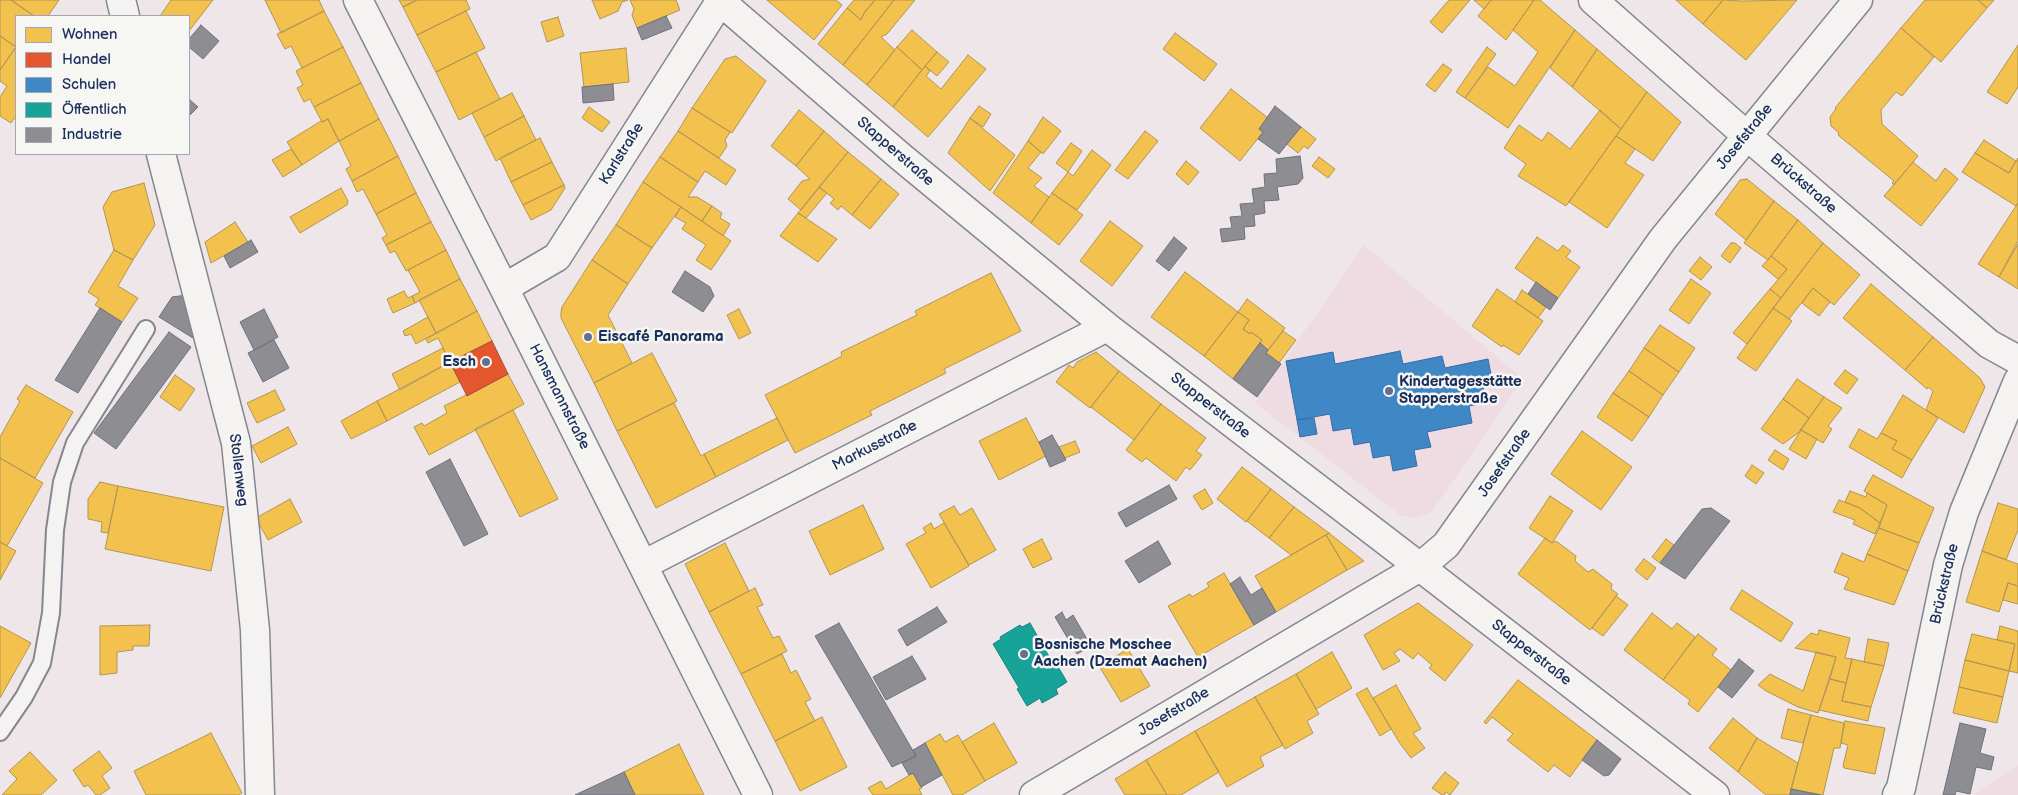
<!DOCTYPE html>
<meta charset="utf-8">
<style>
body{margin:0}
#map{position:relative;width:2018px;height:795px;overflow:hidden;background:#eee6e8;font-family:"Balsamiq Sans",sans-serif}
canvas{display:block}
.legend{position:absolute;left:15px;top:15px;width:175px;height:140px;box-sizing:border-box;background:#f6f6f2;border:1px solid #9ea6b7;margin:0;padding:6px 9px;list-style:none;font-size:15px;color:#1b2f5e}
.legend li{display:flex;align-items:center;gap:10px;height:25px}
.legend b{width:25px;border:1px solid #9ea6b7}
</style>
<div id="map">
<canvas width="2018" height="795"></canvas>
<ul class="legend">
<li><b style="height:14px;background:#f2c14e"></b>Wohnen</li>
<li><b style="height:14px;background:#e4572e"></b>Handel</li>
<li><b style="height:14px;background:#3f88c5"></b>Schulen</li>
<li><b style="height:14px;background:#17a398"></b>Öffentlich</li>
<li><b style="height:14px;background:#8d8d92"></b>Industrie</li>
</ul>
</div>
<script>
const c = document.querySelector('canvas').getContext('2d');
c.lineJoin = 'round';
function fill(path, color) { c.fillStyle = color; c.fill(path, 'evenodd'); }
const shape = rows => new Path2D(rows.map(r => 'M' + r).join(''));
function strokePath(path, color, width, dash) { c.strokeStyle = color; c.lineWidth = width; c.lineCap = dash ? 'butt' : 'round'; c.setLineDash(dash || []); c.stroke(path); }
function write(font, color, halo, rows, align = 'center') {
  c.font = font + ' "Balsamiq Sans",sans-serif'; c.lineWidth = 5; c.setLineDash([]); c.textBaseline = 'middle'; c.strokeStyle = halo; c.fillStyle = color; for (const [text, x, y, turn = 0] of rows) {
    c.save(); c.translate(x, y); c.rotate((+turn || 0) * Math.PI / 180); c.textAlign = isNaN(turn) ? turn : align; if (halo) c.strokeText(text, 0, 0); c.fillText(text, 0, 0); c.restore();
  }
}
fill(shape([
 [1364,245,1523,379,1431,513,1415,518,1400,515,1255,403],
 [2018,765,2018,795,1972,795]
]), '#efdce2');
const homes = shape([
 [0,0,11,0,34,16,16,16,16,47,0,36,0,0],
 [11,0,59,0,48,16,34,16,11,0],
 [171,0,213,0,189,31,189,16,160,16,171,0],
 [265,0,319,0,324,11,281,33,265,0],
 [399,0,417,0,403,7,399,0],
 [417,0,466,0,470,9,417,35,403,7,417,0],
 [592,0,628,0,622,2,618,11,600,19,592,0],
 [630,0,676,0,680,10,637,28,632,15,634,9,630,0],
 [767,0,836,0,842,5,814,40,767,0],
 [854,0,875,0,864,13,861,20,847,8,854,0],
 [875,0,894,0,843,65,818,44,847,8,861,20,864,13,875,0],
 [894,0,915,0,887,34,881,37,895,50,867,85,843,65,894,0],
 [1449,0,1470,0,1442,33,1430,22,1449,0],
 [1474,0,1491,0,1484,9,1474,0],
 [1491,0,1534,0,1506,40,1478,16,1491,0],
 [1534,0,1540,0,1575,30,1508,128,1465,98,1488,67,1515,86,1538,52,1513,30,1534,0],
 [1676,0,1723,0,1703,24,1676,0],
 [1723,0,1742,1,1797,0,1746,60,1703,24,1723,0],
 [1925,0,1978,0,1987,8,1941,62,1901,28,1925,0],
 [1978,0,1994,0,1987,8,1978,0],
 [324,11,343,47,302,68,291,46,285,49,277,34,324,11],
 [466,11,485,48,436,72,417,35,466,11],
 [558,17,564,36,547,42,541,22,558,17],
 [1901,28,1934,57,1902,96,1896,92,1881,110,1882,124,1918,156,1894,185,1892,183,1894,181,1838,135,1839,133,1831,126,1830,117,1836,109,1835,108,1901,28],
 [912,30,937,52,922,70,897,47,912,30],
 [1575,30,1597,49,1572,87,1550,68,1575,30],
 [1175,33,1217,64,1204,81,1163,49,1175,33],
 [0,36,16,47,0,70,0,36],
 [2018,45,2018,87,2007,104,1987,92,2018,45],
 [16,47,16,116,11,123,0,116,0,97,7,86,0,81,0,70,16,47],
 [343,47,361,83,314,107,310,99,304,102,297,88,303,85,296,71,343,47],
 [897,47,922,70,893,107,867,85,897,47],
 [1487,47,1496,54,1465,98,1456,92,1487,47],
 [626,48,629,82,584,87,580,53,626,48],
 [1597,49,1647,92,1621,129,1572,87,1597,49],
 [476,52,500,99,459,120,436,72,476,52],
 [937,52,949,62,937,76,925,66,937,52],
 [968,55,986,69,928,137,893,107,925,66,930,71,926,76,941,89,968,55],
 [736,56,766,81,732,133,692,108,725,59,736,56],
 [1443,64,1452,70,1435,92,1426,85,1443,64],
 [361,83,379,119,339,141,328,119,322,122,314,107,361,83],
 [1231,89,1268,118,1259,129,1263,132,1240,161,1200,128,1231,89],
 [1647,92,1681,122,1653,161,1616,136,1647,92],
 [512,93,524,116,484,137,472,113,512,93],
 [979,106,991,114,983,127,970,118,979,106],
 [589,107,610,122,602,132,582,118,589,107],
 [692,108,730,132,725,140,727,146,719,158,678,131,692,108],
 [799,110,824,131,796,166,771,146,799,110],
 [1600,110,1621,129,1566,206,1518,176,1526,164,1504,148,1519,125,1542,141,1548,132,1570,149,1600,110],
 [524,116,536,140,496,161,484,137,524,116],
 [1043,117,1061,131,1043,154,1028,141,1043,117],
 [970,118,1015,155,990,191,948,153,970,118],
 [328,119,339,141,302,165,287,142,321,121,322,122,328,119],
 [379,119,398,156,352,181,346,169,351,166,339,141,379,119],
 [1301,127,1316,139,1308,149,1304,146,1298,153,1287,144,1301,127],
 [678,131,736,170,726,185,705,171,698,182,660,157,678,131],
 [824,131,848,152,801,210,788,199,802,181,810,179,796,166,824,131],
 [1145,131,1158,141,1128,179,1115,170,1145,131],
 [1616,136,1635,149,1625,163,1644,175,1607,228,1569,202,1616,136],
 [540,138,552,162,511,182,500,158,540,138],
 [1984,140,2016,161,2009,173,1975,153,1984,140],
 [1028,141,1041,152,1028,168,1042,178,1034,186,1049,197,1031,223,993,193,1028,141],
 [1071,143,1082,151,1068,172,1056,163,1071,143],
 [291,149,302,165,283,177,272,160,291,149],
 [1092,150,1111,165,1077,210,1052,193,1068,172,1073,176,1092,150],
 [848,152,881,179,852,215,841,206,838,210,830,203,834,199,819,187,848,152],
 [1975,153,2009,173,2018,158,2018,203,2016,206,1962,172,1975,153],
 [398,156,416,193,376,214,363,189,357,192,352,181,398,156],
 [660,157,698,182,688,197,697,197,712,206,702,221,643,182,660,157],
 [1319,157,1335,169,1328,178,1312,166,1319,157],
 [1186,161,1199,172,1188,185,1176,174,1186,161],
 [552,162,564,185,523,205,511,182,552,162],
 [1913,162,1936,181,1945,168,1958,179,1921,226,1884,196,1913,162],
 [881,179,899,194,870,229,852,215,881,179],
 [1747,179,1774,201,1746,240,1715,214,1740,180,1747,179],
 [643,182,681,207,652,248,616,225,643,182],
 [144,183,155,225,133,260,114,250,103,207,112,192,144,183],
 [564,185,565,188,551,210,531,220,523,205,564,185],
 [819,187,827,193,806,218,798,213,819,187],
 [341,188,348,201,347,205,300,233,290,217,341,188],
 [416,193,431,222,386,245,382,238,387,235,376,214,416,193],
 [1052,193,1083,215,1059,245,1031,223,1052,193],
 [1774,201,1798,220,1768,260,1744,243,1774,201],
 [2018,203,2018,241,1999,277,1978,264,2018,203],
 [712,206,722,213,720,218,730,224,723,236,702,221,712,206],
 [681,207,731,241,711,270,696,260,706,245,682,229,686,223,675,217,681,207],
 [798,213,837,239,818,262,780,236,798,213],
 [1798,220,1823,243,1781,298,1770,289,1787,269,1771,256,1798,220],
 [1110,221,1143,246,1112,286,1080,261,1110,221],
 [235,222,248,242,211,263,205,242,235,222],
 [431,222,446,250,406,271,395,251,390,253,386,245,431,222],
 [616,225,652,248,628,284,592,260,616,225],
 [1537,237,1558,251,1563,245,1571,251,1566,257,1580,267,1558,298,1515,268,1537,237],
 [1731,243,1735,243,1741,248,1730,263,1721,256,1731,243],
 [1823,243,1860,275,1834,305,1813,288,1789,319,1773,308,1823,243],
 [2018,244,2018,289,1999,277,2018,244],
 [114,250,133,260,118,286,138,298,122,322,95,305,99,299,88,292,114,250],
 [446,250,460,279,415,303,412,296,420,292,408,270,446,250],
 [1771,256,1787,269,1778,279,1762,266,1771,256],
 [1700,257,1712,267,1701,280,1689,271,1700,257],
 [592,260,628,284,608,315,632,363,594,383,561,318,561,312,562,307,592,260],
 [1185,272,1238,312,1204,356,1151,317,1185,272],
 [991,273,1021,331,944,369,946,373,870,411,872,415,795,453,765,395,842,356,841,352,917,315,915,311,991,273],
 [460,279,477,311,436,333,419,300,460,279],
 [1691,279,1711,293,1689,324,1669,310,1691,279],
 [1871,284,1933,337,1905,370,1843,318,1871,284],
 [1813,288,1830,302,1819,316,1802,303,1813,288],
 [1497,289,1543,321,1519,355,1503,345,1502,347,1472,326,1497,289],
 [1770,289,1781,298,1747,344,1733,333,1770,289],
 [1522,290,1546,307,1538,318,1515,302,1522,290],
 [404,291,408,298,412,296,415,303,393,313,387,299,404,291],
 [1247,299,1285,328,1268,350,1260,343,1262,340,1251,332,1250,334,1243,329,1249,320,1238,312,1247,299],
 [1773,308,1792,321,1756,371,1737,358,1773,308],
 [739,309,751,333,739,339,727,315,739,309],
 [477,311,492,341,450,362,438,338,428,343,426,339,477,311],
 [1238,312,1249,320,1243,329,1250,334,1251,332,1262,340,1233,379,1204,356,1238,312],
 [428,317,436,333,416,344,411,334,405,336,403,331,428,317],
 [1660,325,1695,348,1679,372,1644,348,1660,325],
 [1283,331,1296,340,1279,363,1266,353,1283,331],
 [1933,337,1980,378,1985,387,1964,433,1926,410,1933,391,1928,387,1927,389,1905,370,1933,337],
 [443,348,450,362,400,390,392,374,443,348],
 [1644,348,1679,372,1663,395,1629,371,1644,348],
 [1096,352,1119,371,1090,408,1056,382,1069,365,1073,368,1077,362,1096,352],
 [652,353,677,401,617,431,594,383,652,353],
 [450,362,460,382,387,421,377,401,450,362],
 [1845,370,1858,379,1847,394,1834,384,1845,370],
 [1119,371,1161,404,1134,440,1091,407,1119,371],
 [1629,371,1663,395,1649,417,1613,393,1629,371],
 [508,374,524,404,429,455,414,427,422,423,424,426,447,413,444,406,508,374],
 [175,375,195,389,180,411,160,397,175,375],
 [1797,379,1824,397,1809,418,1783,399,1797,379],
 [26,385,73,412,35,478,0,458,0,437,20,401,17,399,26,385],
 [275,390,285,410,257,423,247,403,275,390],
 [1613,393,1649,417,1632,441,1597,417,1613,393],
 [1903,395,1938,418,1912,460,1892,449,1897,441,1881,433,1903,395],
 [1824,397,1842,408,1828,426,1832,429,1823,443,1801,430,1824,397],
 [1783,399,1809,418,1798,433,1783,444,1761,429,1783,399],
 [377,401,387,421,351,439,341,421,377,401],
 [674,403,701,456,704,454,716,477,656,508,617,431,674,403],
 [1161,404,1206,438,1196,451,1202,455,1190,470,1186,467,1176,481,1146,458,1142,462,1126,450,1161,404],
 [513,410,558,499,520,517,475,429,513,410],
 [777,418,788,440,716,477,704,454,777,418],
 [1026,418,1046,456,999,480,979,441,1026,418],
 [288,427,297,444,261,463,252,446,288,427],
 [1859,429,1877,439,1881,433,1897,441,1892,449,1912,460,1902,478,1849,447,1859,429],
 [1801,430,1817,439,1806,459,1789,449,1801,430],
 [1582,431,1632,467,1601,510,1551,474,1582,431],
 [1075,441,1080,452,1065,458,1059,447,1075,441],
 [1775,450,1789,459,1783,470,1768,460,1775,450],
 [0,458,43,483,7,546,0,542,0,458],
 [1752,465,1764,473,1756,484,1745,476,1752,465],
 [1242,467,1271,489,1246,522,1217,499,1242,467],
 [1873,475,1934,508,1919,543,1879,528,1887,505,1864,491,1873,475],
 [100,482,118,486,108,533,101,532,102,522,88,519,88,499,100,482],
 [118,486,224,507,211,571,105,549,118,486],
 [1205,489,1213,503,1202,510,1193,496,1205,489],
 [1271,489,1294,507,1269,538,1247,521,1271,489],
 [1850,491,1866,497,1867,493,1887,505,1880,523,1860,508,1845,502,1850,491],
 [1550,496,1573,511,1552,543,1529,528,1550,496],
 [290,499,302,522,268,540,256,518,290,499],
 [1839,500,1860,508,1880,523,1875,534,1853,524,1855,520,1833,512,1839,500],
 [1998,503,2018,509,2018,530,2006,560,1982,551,1998,503],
 [863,505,884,549,830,575,809,531,863,505],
 [954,506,960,515,972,508,996,550,969,565,939,514,954,506],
 [1294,507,1329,533,1291,555,1269,538,1294,507],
 [931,523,934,529,944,523,969,566,931,588,906,544,926,533,923,528,931,523],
 [1879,528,1919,543,1908,571,1867,554,1879,528],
 [1329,533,1364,561,1347,570,1326,535,1329,533],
 [1326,535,1347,570,1276,612,1255,576,1326,535],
 [1545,538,1552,543,1556,541,1576,556,1575,561,1588,572,1593,569,1612,584,1611,589,1618,594,1590,630,1518,574,1545,538],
 [1042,539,1052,559,1033,568,1023,549,1042,539],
 [1666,539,1674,545,1660,563,1652,557,1666,539],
 [0,542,16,551,0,580,0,542],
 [725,543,749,591,709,612,685,564,725,543],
 [1982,551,2018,564,2018,586,2008,583,1999,612,1966,602,1982,551],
 [1842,553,1864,562,1867,554,1908,571,1894,605,1844,589,1849,578,1834,572,1842,553],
 [1644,559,1656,568,1647,580,1635,570,1644,559],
 [1224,573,1254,625,1198,657,1168,606,1190,594,1192,597,1209,587,1207,583,1224,573],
 [2008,583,2018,586,2018,604,2003,600,2008,583],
 [755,588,763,605,757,607,773,638,779,636,787,651,741,674,709,612,755,588],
 [1742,590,1793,623,1781,642,1730,609,1742,590],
 [1616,596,1628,605,1603,636,1592,628,1616,596],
 [1418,603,1473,645,1445,681,1429,668,1432,665,1418,653,1413,659,1400,649,1394,653,1400,661,1383,670,1364,635,1418,603],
 [1652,613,1672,629,1677,623,1695,637,1663,680,1624,650,1652,613],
 [150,625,149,646,133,646,133,650,117,652,117,673,100,675,100,626,150,625],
 [0,626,31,643,0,698,0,626],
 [2000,626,2018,631,2018,673,2009,671,2015,644,1997,640,2000,626],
 [1819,630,1850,638,1845,658,1852,659,1846,683,1830,679,1836,657,1795,648,1811,633,1818,635,1819,630],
 [1698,634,1717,649,1712,655,1731,670,1698,712,1688,704,1690,700,1663,680,1698,634],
 [1972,634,2015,644,2009,671,1965,660,1972,634],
 [1868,639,1889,643,1884,666,1864,662,1868,639],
 [1128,649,1150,686,1121,702,1099,666,1128,649],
 [1332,652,1352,688,1316,709,1296,674,1332,652],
 [1816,652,1836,657,1818,713,1798,707,1766,691,1758,685,1770,674,1803,691,1816,652],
 [782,654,791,673,796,670,811,699,805,702,815,721,775,741,741,674,782,654],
 [1852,659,1884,666,1871,707,1842,701,1852,659],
 [1965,660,2009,671,2003,697,1959,687,1965,660],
 [1296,674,1319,714,1307,721,1313,733,1285,749,1255,697,1296,674],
 [1830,679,1846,683,1842,701,1871,707,1868,721,1819,710,1830,679],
 [1518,680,1597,740,1570,777,1554,765,1548,772,1507,740,1513,734,1492,717,1486,724,1484,722,1518,680],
 [1396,685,1421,729,1413,733,1425,748,1411,758,1399,742,1373,698,1396,685],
 [1959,687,2003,697,1997,723,1953,713,1959,687],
 [1367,688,1391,729,1380,736,1356,694,1367,688],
 [1255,697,1283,745,1260,757,1264,766,1227,787,1195,731,1255,697],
 [1788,709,1811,715,1803,743,1781,738,1788,709],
 [1811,715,1844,723,1840,748,1834,748,1823,795,1791,789,1811,715],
 [822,717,847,767,800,791,775,741,822,717],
 [1733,718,1757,738,1738,772,1709,748,1733,718],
 [1845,721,1885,728,1875,774,1844,768,1843,766,1848,745,1841,743,1845,721],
 [994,723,1017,763,985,781,962,742,994,723],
 [1195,731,1219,772,1181,795,1167,795,1146,760,1195,731],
 [211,733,242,793,239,795,146,795,134,771,211,733],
 [940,734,945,742,958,735,985,781,962,795,953,795,925,743,940,734],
 [1757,738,1798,763,1790,795,1766,795,1738,772,1757,738],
 [679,744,704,795,635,795,624,772,679,744],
 [99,751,112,768,102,776,110,788,100,795,96,795,88,785,84,787,73,770,99,751],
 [30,752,57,780,41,795,2,795,17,779,9,771,30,752],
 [1146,760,1167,795,1125,795,1115,779,1146,760],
 [1445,772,1459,783,1450,795,1446,792,1444,795,1442,795,1432,788,1445,772],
 [913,773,922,788,919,789,922,795,873,795,868,788,881,781,886,789,913,773]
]);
fill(homes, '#f2c14e');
strokePath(homes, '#b29553', 1);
const shops = shape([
 [492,341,508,374,467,396,450,362,492,341]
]);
fill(shops, '#e4572e');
strokePath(shops, '#a84b3c', 1);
const schools = shape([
 [1400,351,1403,364,1442,356,1445,368,1488,359,1493,385,1483,386,1486,403,1469,406,1472,423,1427,432,1431,447,1414,450,1417,466,1393,471,1390,455,1373,458,1370,442,1354,445,1351,428,1333,431,1330,414,1297,420,1286,361,1333,352,1335,364,1400,351],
 [1314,418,1317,434,1300,437,1297,420,1314,418]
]);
fill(schools, '#3f88c5');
strokePath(schools, '#346da6', 1);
const public = shape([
 [1030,623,1055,667,1057,665,1067,682,1056,689,1058,694,1042,703,1040,698,1027,706,1017,689,1019,688,993,644,1001,639,1000,637,1020,625,1022,627,1030,623]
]);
fill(public, '#17a398');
strokePath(public, '#188087', 1);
const industry = shape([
 [666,16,672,28,642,40,637,28,666,16],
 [201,25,219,41,203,59,189,47,189,39,201,25],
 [613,84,614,100,583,103,582,87,613,84],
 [190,100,198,107,189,116,189,101,190,100],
 [1275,106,1301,127,1279,154,1258,139,1263,132,1259,129,1275,106],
 [1300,156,1303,178,1298,184,1277,187,1279,200,1264,201,1265,213,1254,215,1255,226,1244,227,1245,239,1222,242,1220,229,1232,228,1230,217,1242,216,1240,204,1254,203,1252,189,1265,187,1264,174,1277,173,1276,159,1300,156],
 [1174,237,1187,248,1169,271,1156,261,1174,237],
 [251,240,258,252,230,268,224,256,251,240],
 [685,271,710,287,714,296,703,312,672,292,685,271],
 [1536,282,1558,298,1550,310,1528,294,1536,282],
 [187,295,196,333,193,338,159,317,172,297,187,295],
 [100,308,122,322,78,393,55,380,100,308],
 [264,309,278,337,254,350,240,322,264,309],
 [169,332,191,347,116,449,94,433,169,332],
 [274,340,289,368,263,382,248,353,274,340],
 [1260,343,1268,350,1266,353,1281,364,1257,397,1233,379,1260,343],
 [1052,435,1066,460,1050,467,1039,442,1052,435],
 [450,459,488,534,464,546,426,472,450,459],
 [1169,485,1177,499,1126,527,1118,513,1169,485],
 [1711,508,1730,521,1685,579,1660,563,1702,509,1711,508],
 [1158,541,1171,564,1139,583,1125,561,1158,541],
 [1240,577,1251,595,1262,588,1276,612,1254,625,1230,584,1240,577],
 [937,607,947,622,907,646,898,630,937,607],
 [1062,612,1066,620,1073,615,1091,646,1077,654,1055,617,1062,612],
 [839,623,916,756,892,767,815,636,839,623],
 [912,656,926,679,886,700,873,677,912,656],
 [1739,659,1754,671,1732,698,1718,687,1739,659],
 [1960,723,1986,729,1980,753,1994,757,1991,770,1976,767,1970,794,1956,791,1955,795,1943,795,1960,723],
 [1597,740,1621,759,1609,775,1604,776,1582,760,1597,740],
 [925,743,942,775,921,787,913,773,909,775,902,763,916,756,913,750,925,743],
 [624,772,635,795,575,795,624,772],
 [1791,789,1820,795,1790,795,1791,789]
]);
fill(industry, '#8d8d92');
strokePath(industry, '#6b7182', 1);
const lane = shape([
 [0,732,24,697,42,663,51,613,55,530,62,482,75,443,146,329]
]);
const street = shape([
 [121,0,125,16],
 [358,0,504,288,758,795],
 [719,0,901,157,1107,327,1420,567],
 [1593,0,1746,135,1989,344,2018,360],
 [161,154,236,443,255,630,260,795],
 [504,288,557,257,721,0],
 [643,565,1107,327],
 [1897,795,1901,788,1915,723,1948,565,1964,512,2018,381]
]);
const secondary = shape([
 [1420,567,1715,795],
 [1034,795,1420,567,1446,545,1663,239,1858,0]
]);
strokePath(lane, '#868690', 20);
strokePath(street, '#868690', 31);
strokePath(secondary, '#868690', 31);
strokePath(lane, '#f4f3f1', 16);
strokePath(street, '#f4f3f1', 28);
strokePath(secondary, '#f4f3f1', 28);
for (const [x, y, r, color] of [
 [588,337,5,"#656f8e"],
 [486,362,5,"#656f8e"],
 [1389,391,5,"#656f8e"],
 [1024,654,5,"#656f8e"]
]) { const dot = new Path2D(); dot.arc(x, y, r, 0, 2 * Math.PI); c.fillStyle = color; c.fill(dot); strokePath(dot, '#f6f6f2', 2); }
write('15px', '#1b2f5e', '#f6f6f2', [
 ["Josefstraße",1745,137,-51],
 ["Stapperstraße",895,152,41],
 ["Karlstraße",622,154,-58],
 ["Brückstraße",1803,184,41],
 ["Hansmannstraße",559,397,63],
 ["Stapperstraße",1210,406,38],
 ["Markusstraße",875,446,-27],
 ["Josefstraße",1505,463,-55],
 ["Stollenweg",238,470,83],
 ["Brückstraße",1945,584,-77],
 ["Stapperstraße",1531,653,38],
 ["Josefstraße",1174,712,-31]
]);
write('bold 15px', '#1b2f5e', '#f6f6f2', [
 ["Eiscafé Panorama",598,337],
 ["Esch",476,362,"right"],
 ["Kindertagesstätte",1399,382],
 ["Stapperstraße",1399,399],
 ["Bosnische Moschee",1034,645],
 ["Aachen (Dzemat Aachen)",1034,662]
], 'left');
</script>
